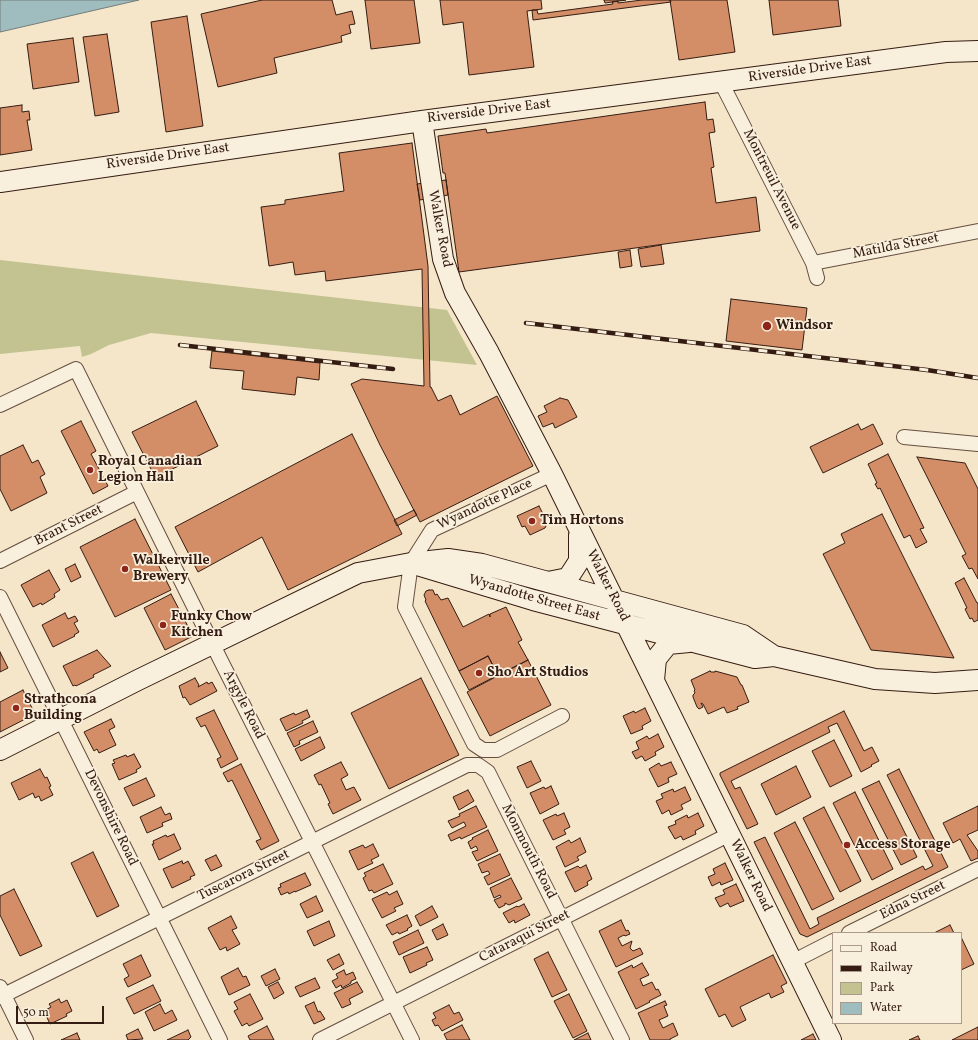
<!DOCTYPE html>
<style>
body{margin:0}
#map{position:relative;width:978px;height:1040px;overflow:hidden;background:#f5e6c9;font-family:Vollkorn,serif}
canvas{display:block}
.legend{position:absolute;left:832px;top:932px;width:130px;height:92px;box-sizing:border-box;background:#f8efdc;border:1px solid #aa9b8b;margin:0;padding:5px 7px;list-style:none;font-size:12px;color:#351c12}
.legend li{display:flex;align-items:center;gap:8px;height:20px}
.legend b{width:20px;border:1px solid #aa9b8b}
.scale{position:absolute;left:16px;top:1006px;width:88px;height:18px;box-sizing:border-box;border:2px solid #351c12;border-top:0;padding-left:5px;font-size:12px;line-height:14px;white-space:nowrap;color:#351c12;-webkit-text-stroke:3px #f8efdc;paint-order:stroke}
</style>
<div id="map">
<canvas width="978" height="1040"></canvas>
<ul class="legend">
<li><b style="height:5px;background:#f8efdc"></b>Road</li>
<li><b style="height:5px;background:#351c12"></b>Railway</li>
<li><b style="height:11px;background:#c2c391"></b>Park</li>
<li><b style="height:11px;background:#9fbdbf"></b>Water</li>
</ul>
<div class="scale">50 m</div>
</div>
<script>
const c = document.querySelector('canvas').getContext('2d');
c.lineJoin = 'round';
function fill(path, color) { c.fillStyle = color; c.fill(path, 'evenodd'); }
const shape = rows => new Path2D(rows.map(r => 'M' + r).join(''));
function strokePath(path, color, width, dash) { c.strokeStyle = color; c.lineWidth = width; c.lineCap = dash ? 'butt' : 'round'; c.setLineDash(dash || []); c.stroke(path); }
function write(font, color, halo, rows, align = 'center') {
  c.font = font + ' Vollkorn,serif'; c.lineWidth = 3.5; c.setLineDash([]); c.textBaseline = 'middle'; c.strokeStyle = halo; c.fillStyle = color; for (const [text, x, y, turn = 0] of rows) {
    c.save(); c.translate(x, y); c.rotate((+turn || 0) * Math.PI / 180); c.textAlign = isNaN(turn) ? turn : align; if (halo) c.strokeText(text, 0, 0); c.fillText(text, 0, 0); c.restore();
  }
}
fill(shape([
 [0,260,447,310,477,365,151,333,109,345,91,354,82,357,80,346,0,354]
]), '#c2c391');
const water = shape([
 [0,0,139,0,0,32,0,0]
]);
fill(water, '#9fbdbf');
strokePath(water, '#757d7a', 1);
const building = shape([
 [262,0,332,0,336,15,352,11,355,24,349,25,351,33,341,36,342,42,274,58,277,73,218,87,201,14,262,0],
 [365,0,414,0,420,43,371,49,365,0],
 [440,0,541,0,542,9,527,11,534,67,469,75,463,22,443,25,440,0],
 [604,0,626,0,605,3,604,0],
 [642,0,670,0,671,2,533,20,532,10,537,10,538,14,613,4,612,2,618,1,618,3,642,0],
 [670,0,727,0,735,52,679,60,670,0],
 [769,0,838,0,841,26,773,35,769,0],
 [187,16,203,126,166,132,151,22,187,16],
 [107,34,119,112,95,116,83,37,107,34],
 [73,38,79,82,33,89,27,44,73,38],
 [705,102,707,120,713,119,715,132,709,133,714,167,711,168,716,203,756,197,760,231,459,272,445,173,443,173,438,136,486,129,487,133,705,102],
 [22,105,22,112,29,111,30,120,27,120,32,150,0,155,0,108,22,105],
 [412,143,428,266,430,387,431,387,438,401,451,395,460,415,497,396,533,466,420,522,380,445,351,384,362,379,424,386,422,269,326,281,325,271,295,275,293,262,269,266,261,207,285,204,285,200,344,191,339,153,412,143],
 [446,180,448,195,420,200,417,184,446,180],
 [661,245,664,264,641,267,638,249,661,245],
 [630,250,632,266,620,268,618,252,630,250],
 [731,299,807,308,802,350,726,341,731,299],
 [212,351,320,363,319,380,297,377,295,395,242,389,244,371,210,368,212,351],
 [560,398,568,400,577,417,555,428,553,423,543,427,538,416,547,412,544,406,560,398],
 [196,401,218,446,190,460,191,462,184,466,183,464,155,477,132,432,196,401],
 [81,421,96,451,91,454,108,486,93,494,61,431,81,421],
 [858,424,861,430,873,424,883,444,823,473,810,447,858,424],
 [352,434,402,534,288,590,262,537,198,572,175,527,352,434],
 [23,445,32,463,38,460,45,474,40,477,47,493,11,511,0,489,0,456,23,445],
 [888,454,924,528,920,529,927,542,916,548,910,535,904,538,880,488,878,489,875,484,877,483,868,464,888,454],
 [917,457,965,463,978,489,978,579,972,568,969,569,962,556,966,554,917,457],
 [539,506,544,516,542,517,546,526,545,528,530,535,525,526,522,527,517,516,539,506],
 [414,510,417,515,397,526,394,520,414,510],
 [882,514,954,658,871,650,823,554,845,543,841,534,882,514],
 [135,519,171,590,115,617,80,547,135,519],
 [75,564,81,577,71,582,65,569,75,564],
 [49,570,60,590,54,594,55,597,42,605,41,603,33,607,21,585,49,570],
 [964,578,977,603,978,603,978,620,974,622,972,618,970,619,965,609,967,608,955,583,964,578],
 [429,590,433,590,435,595,437,594,441,600,448,598,463,627,489,614,490,617,490,614,506,607,522,640,518,642,528,660,498,675,488,656,459,671,425,601,426,600,424,595,426,591,429,590],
 [171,594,193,636,165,650,144,608,171,594],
 [65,613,68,619,75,616,78,621,74,623,79,632,74,635,75,636,53,647,42,625,65,613],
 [97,650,111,666,93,675,94,677,76,686,75,685,73,686,63,666,97,650],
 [0,652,8,668,0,672,0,652],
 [488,656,498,675,469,690,459,671,488,656],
 [528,660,551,705,490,736,467,692,528,660],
 [710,671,711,672,715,672,715,671,737,677,741,685,742,685,749,702,737,707,738,709,727,713,724,707,708,714,703,704,701,703,703,707,699,709,697,707,693,697,693,695,695,693,694,691,695,690,691,680,710,671],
 [195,678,199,685,198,687,207,682,208,684,212,682,217,691,190,705,185,697,183,698,179,686,195,678],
 [421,678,459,755,389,789,351,713,421,678],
 [23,690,35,714,0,732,0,702,23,690],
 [645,708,651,721,642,726,643,729,631,734,623,716,634,711,635,713,645,708],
 [214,710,238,759,221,768,217,759,221,757,205,725,201,727,196,718,214,710],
 [307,710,310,717,302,721,303,723,286,731,280,719,294,713,295,715,307,710],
 [844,711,864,751,872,747,879,761,871,765,872,766,861,772,837,723,828,727,830,732,731,781,735,789,740,787,758,824,747,829,720,775,720,773,844,711],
 [111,719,115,727,109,730,116,745,99,753,97,749,94,751,84,732,111,719],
 [313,721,318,732,299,741,300,744,294,747,287,733,313,721],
 [658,734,664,747,655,752,656,755,645,761,642,756,636,759,632,752,639,749,636,742,647,736,649,739,658,734],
 [320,737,325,748,301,761,295,749,320,737],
 [834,740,852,776,830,787,812,751,834,740],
 [134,754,141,767,136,770,137,772,119,780,112,764,115,763,113,760,126,755,127,757,134,754],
 [531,761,541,781,527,788,517,767,531,761],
 [341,762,348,775,341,779,346,790,354,787,361,800,333,814,328,804,330,803,321,784,319,785,314,775,341,762],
 [671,762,677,774,668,778,669,782,658,787,649,769,659,763,661,766,671,762],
 [241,764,279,841,261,850,256,841,261,839,232,780,228,782,223,773,241,764],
 [796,766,811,797,776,815,761,784,796,766],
 [40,769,45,778,47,777,51,786,49,787,53,795,41,801,39,796,35,798,33,793,19,800,11,783,40,769],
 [899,769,948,867,807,937,800,934,754,842,765,837,810,929,819,924,817,918,923,866,925,870,933,866,887,775,899,769],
 [146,778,155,796,133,806,124,788,146,778],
 [879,781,917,857,901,865,862,789,879,781],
 [551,786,559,804,540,814,530,793,544,787,545,789,551,786],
 [685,787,691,800,681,805,683,809,671,815,669,810,662,814,656,801,663,798,661,794,673,789,674,792,685,787],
 [468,790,474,801,459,810,453,797,468,790],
 [855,792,893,869,872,880,833,803,855,792],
 [476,806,487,827,461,839,460,837,451,841,448,835,466,826,464,822,452,828,448,821,460,816,459,814,476,806],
 [978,806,978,830,967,835,978,851,978,858,971,861,960,839,953,843,943,823,978,806],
 [161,807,165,815,170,813,172,819,162,823,163,826,147,833,140,817,161,807],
 [824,807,861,881,840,892,803,818,824,807],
 [564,813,570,827,564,830,566,834,553,840,543,820,556,814,557,816,564,813],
 [698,813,704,826,695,831,696,834,683,840,681,836,675,839,668,827,676,824,675,821,687,815,688,818,698,813],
 [795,822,834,899,812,910,774,833,795,822],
 [488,830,498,851,477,861,472,852,478,850,476,846,471,849,468,842,473,839,472,838,488,830],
 [174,834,181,849,159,860,152,844,154,844,153,841,166,835,167,837,174,834],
 [580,838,586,852,577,857,579,860,565,867,556,847,569,840,571,843,580,838],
 [373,844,379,856,371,860,373,863,358,870,349,851,363,845,365,848,373,844],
 [93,852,119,906,97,917,71,863,93,852],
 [500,854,510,875,488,885,484,877,490,874,488,871,482,873,478,864,500,854],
 [216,855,222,866,211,871,205,860,216,855],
 [182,861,183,864,188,861,195,875,190,877,191,879,172,888,163,869,182,861],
 [725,863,733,880,721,885,720,882,712,886,708,877,715,874,713,869,725,863],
 [383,864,393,884,374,893,372,890,369,891,363,878,366,876,364,873,383,864],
 [586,865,592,879,587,882,588,885,575,892,565,872,578,866,580,868,586,865],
 [305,873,311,885,295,892,295,891,289,894,288,892,281,895,278,888,281,887,280,884,305,873],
 [511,878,522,899,509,905,505,903,505,905,499,908,494,900,501,897,500,895,494,898,490,888,511,878],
 [736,884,744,901,730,907,728,903,720,907,715,898,725,894,723,890,736,884],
 [14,889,42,946,20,956,0,915,0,896,14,889],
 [397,891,403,904,394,908,396,911,382,918,372,899,387,892,389,895,397,891],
 [316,896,323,911,307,918,300,904,316,896],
 [524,904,530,915,515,923,514,920,509,923,503,913,517,906,518,907,524,904],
 [432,906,438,917,420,926,415,916,432,906],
 [407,915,412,926,407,929,408,930,399,934,398,932,392,935,386,925,407,915],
 [231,916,237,928,232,930,240,944,227,951,226,947,220,950,208,928,231,916],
 [621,920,626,931,628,930,630,934,625,936,624,935,618,938,622,946,632,941,630,948,633,951,640,948,643,954,616,967,599,931,621,920],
 [329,921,335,936,314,946,307,931,329,921],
 [443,924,448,935,437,940,432,930,443,924],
 [950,925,954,933,934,933,950,925],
 [418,930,424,943,399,955,393,942,418,930],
 [961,937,974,964,961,970,961,937],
 [427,947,433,960,426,963,427,965,410,973,403,957,427,947],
 [548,952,567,990,552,997,534,959,548,952],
 [339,954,344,964,333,970,327,960,339,954],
 [141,955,151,976,128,987,124,979,129,976,123,964,141,955],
 [773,955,787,983,781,986,784,992,771,998,769,993,740,1007,746,1020,732,1027,725,1014,719,1017,705,989,773,955],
 [642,963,649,975,640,979,643,986,652,982,656,990,658,989,661,995,649,1001,650,1002,636,1009,618,972,632,965,633,968,642,963],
 [238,968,243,977,246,976,250,985,229,995,221,977,238,968],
 [275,969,280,979,266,986,261,976,275,969],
 [344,970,346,975,353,972,356,979,351,981,351,983,342,988,341,985,336,988,332,981,338,978,336,974,344,970],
 [315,978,320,988,300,997,295,987,315,978],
 [278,982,284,993,274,999,268,987,278,982],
 [357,982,363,992,349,999,351,1004,342,1008,334,993,357,982],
 [153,985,161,1001,134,1014,126,998,153,985],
 [250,994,263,1019,249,1026,247,1023,242,1026,234,1011,238,1009,234,1002,250,994],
 [569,994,587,1031,573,1038,554,1001,569,994],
 [59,999,61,1003,67,1000,72,1011,66,1014,67,1016,50,1024,44,1011,51,1007,49,1004,59,999],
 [665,1001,667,1005,664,1006,668,1016,659,1020,663,1028,673,1023,678,1035,670,1039,670,1040,650,1040,638,1013,665,1001],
 [314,1002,318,1012,320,1011,325,1019,314,1024,305,1006,314,1002],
 [160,1004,165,1014,172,1010,177,1020,154,1031,145,1012,160,1004],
 [449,1005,454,1014,459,1012,463,1020,442,1031,438,1025,435,1026,432,1020,436,1018,433,1013,449,1005],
 [462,1025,470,1040,447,1040,444,1034,462,1025],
 [267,1026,274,1040,250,1040,248,1036,267,1026],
 [978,1027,978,1040,952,1040,978,1027],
 [138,1029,143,1039,128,1040,126,1035,138,1029],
 [188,1030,191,1037,188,1040,167,1040,188,1030],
 [77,1033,80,1040,61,1040,77,1033],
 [588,1033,591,1040,574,1040,588,1033],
 [813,1034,816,1040,801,1040,813,1034],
 [918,1036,920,1040,909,1040,918,1036]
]);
fill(building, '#d38e68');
strokePath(building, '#351c12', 1);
const minor = shape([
 [721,82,813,263,817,278],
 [813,263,978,231],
 [0,405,76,369,219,657,412,1040],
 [904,437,978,444],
 [552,474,432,530,411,563,405,607,474,744,483,750,497,750,562,716],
 [0,561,137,492],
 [0,597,220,1040],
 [849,933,978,869],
 [792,962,833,941],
 [0,987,26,1040],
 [0,997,467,765,478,765,488,772,622,1040],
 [320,1040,730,834]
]);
const secondary = shape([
 [422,121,443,259,455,293,489,353,552,474,831,1040],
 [0,182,422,121,946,52,978,51],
 [417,565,533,600,755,658,774,656,875,679,935,683,978,680],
 [548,582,568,578,579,561,579,535],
 [654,680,656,659,668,644,689,642],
 [0,750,138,680,358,573,411,563,448,559,482,564,743,635,774,656]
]);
strokePath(minor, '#654e40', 16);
strokePath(secondary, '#351c12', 22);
strokePath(minor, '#f8efdc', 14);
strokePath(secondary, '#f8efdc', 20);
const rail = shape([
 [526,323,927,370,978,378],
 [180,345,393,369]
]);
strokePath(rail, '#351c12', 4.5);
strokePath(rail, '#f8efdc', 3, [9]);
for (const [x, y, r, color] of [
 [767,326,5,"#8f2418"],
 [90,470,4,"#8f2418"],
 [532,521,4,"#8f2418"],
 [125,569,4,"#8f2418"],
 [163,625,4,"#8f2418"],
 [479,673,4,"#8f2418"],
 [16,708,4,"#8f2418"],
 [847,845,4,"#8f2418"]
]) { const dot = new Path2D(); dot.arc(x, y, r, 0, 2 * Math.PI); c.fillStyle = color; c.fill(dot); strokePath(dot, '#f8efdc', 1.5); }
write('14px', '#351c12', '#f8efdc', [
 ["Riverside Drive East",810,70,-8],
 ["Riverside Drive East",489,112,-7],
 ["Riverside Drive East",168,157,-8],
 ["Montreuil Avenue",771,180,63],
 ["Walker Road",439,229,79],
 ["Matilda Street",896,247,-11],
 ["Wyandotte Place",485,505,-25],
 ["Brant Street",69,526,-27],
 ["Walker Road",607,586,63],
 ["Wyandotte Street East",534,599,16],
 ["Argyle Road",243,705,63],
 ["Devonshire Road",110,818,64],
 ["Monmouth Road",528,852,63],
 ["Tuscarora Street",244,876,-26],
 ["Walker Road",750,876,64],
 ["Edna Street",913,901,-26],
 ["Cataraqui Street",525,937,-27]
]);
write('bold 14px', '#351c12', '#f8efdc', [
 ["Windsor",776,326],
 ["Royal Canadian",98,462],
 ["Legion Hall",98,478],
 ["Tim Hortons",540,521],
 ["Walkerville",133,561],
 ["Brewery",133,577],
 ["Funky Chow",171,617],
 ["Kitchen",171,633],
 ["Sho Art Studios",487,673],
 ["Strathcona",24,700],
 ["Building",24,716],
 ["Access Storage",855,845]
], 'left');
</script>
